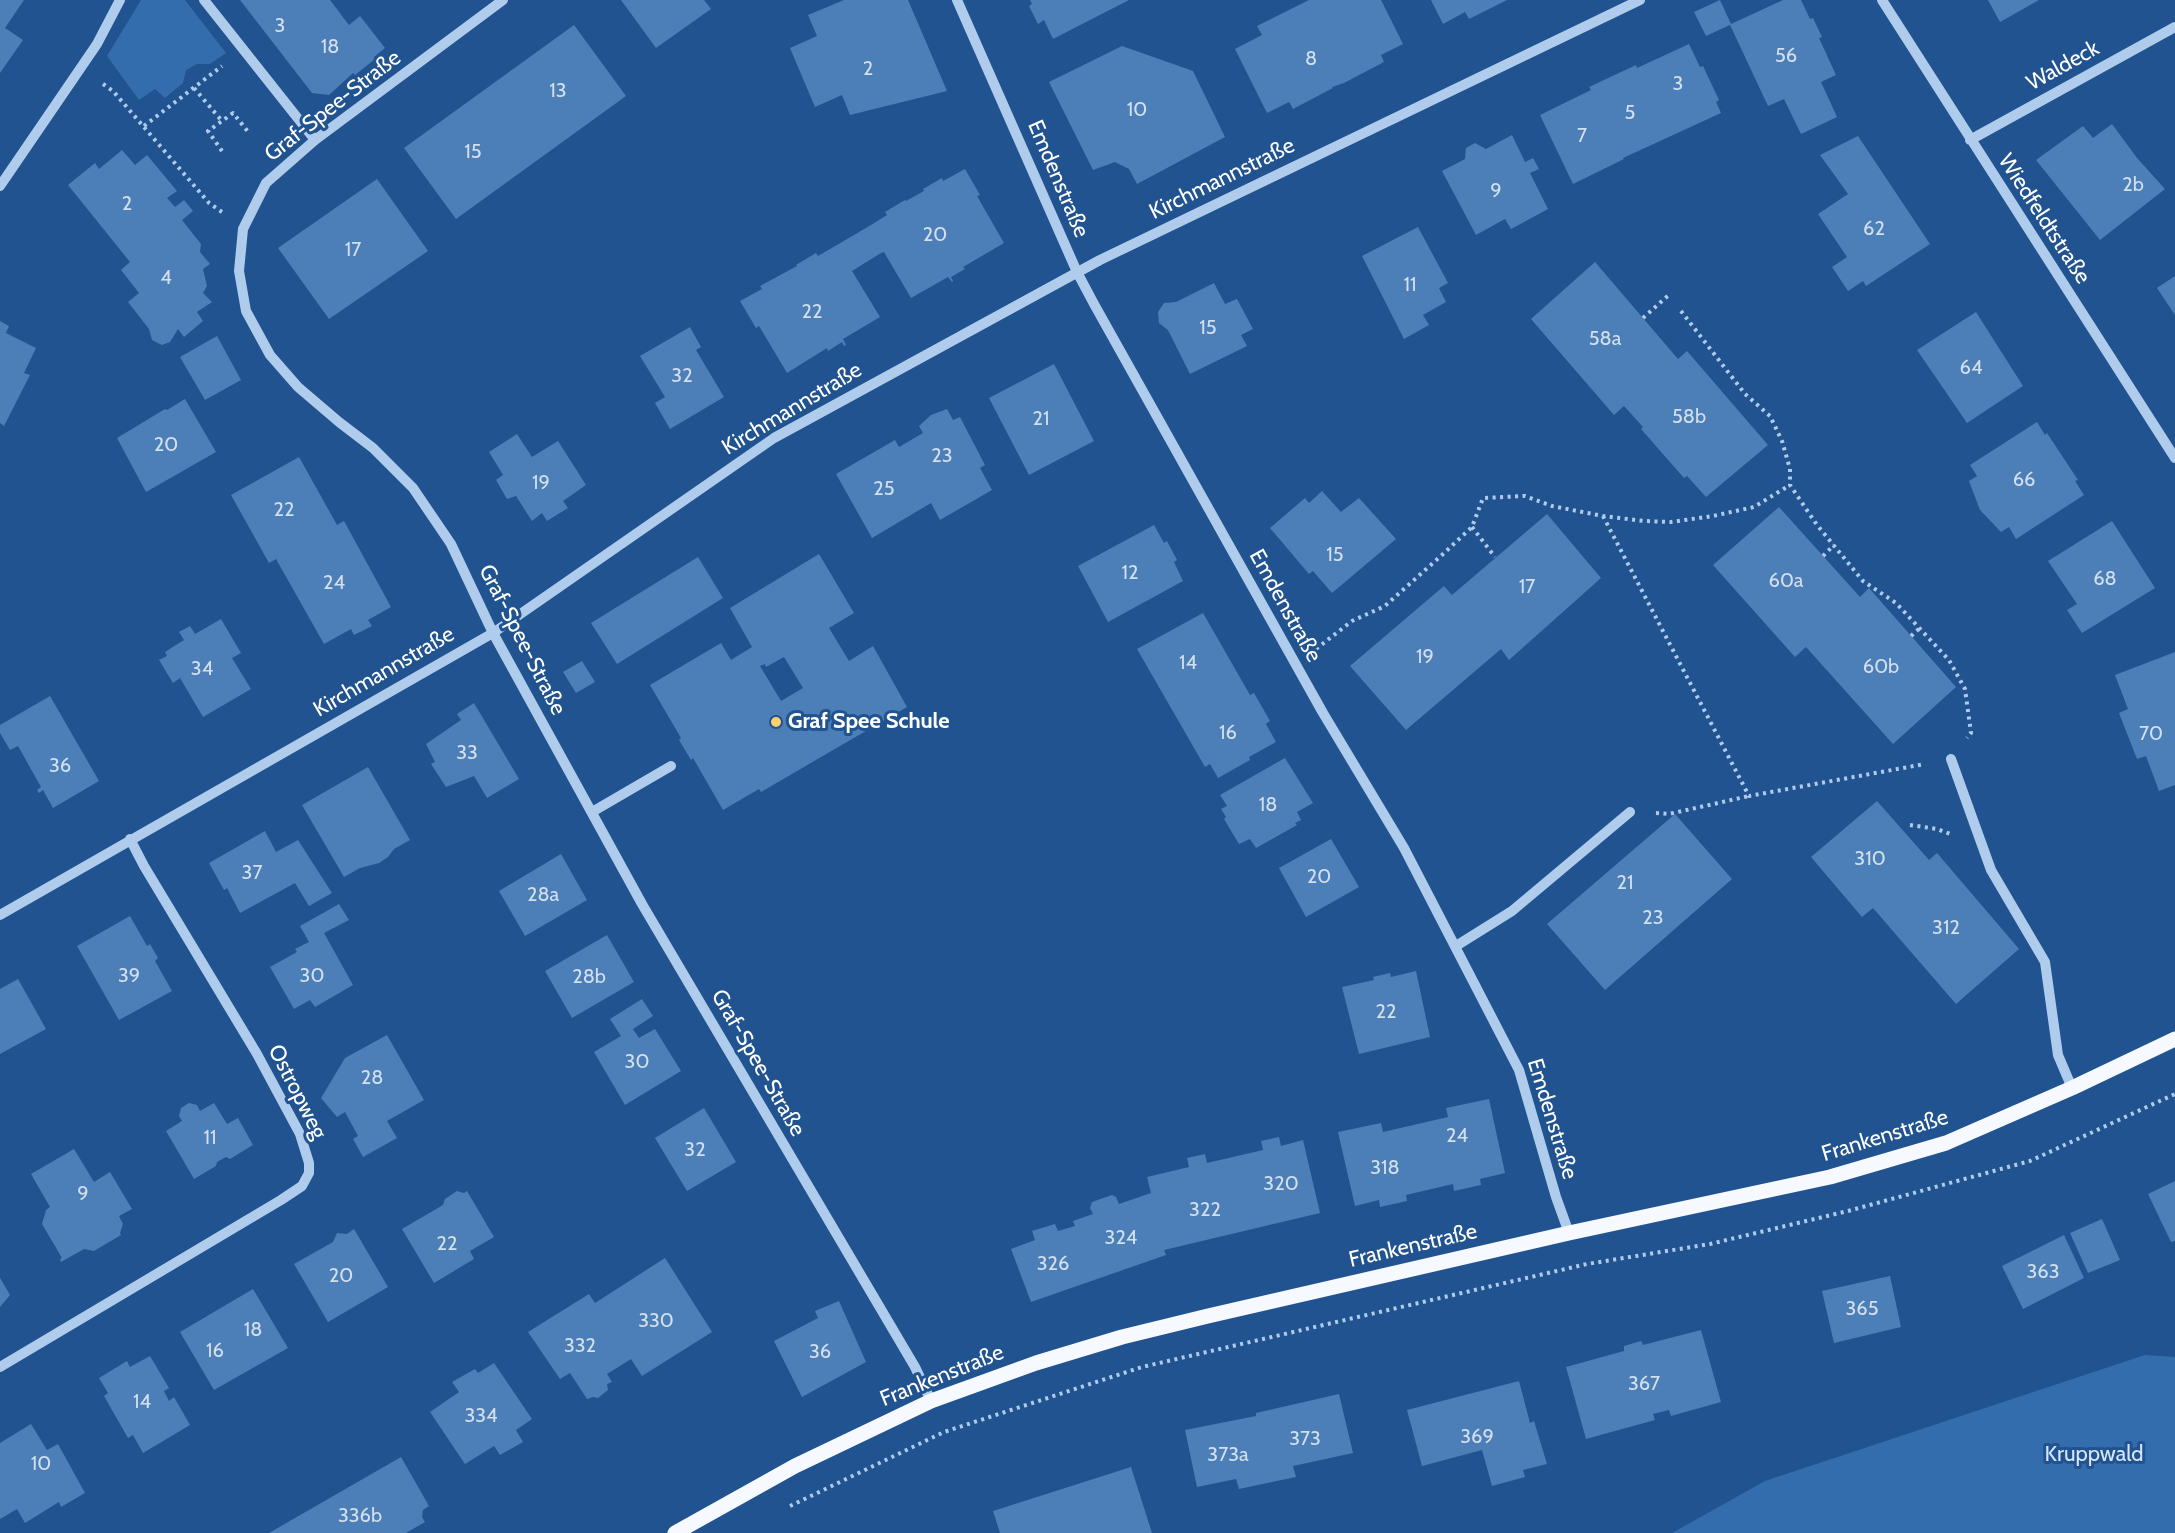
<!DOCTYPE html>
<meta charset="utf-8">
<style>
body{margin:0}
canvas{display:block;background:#20538f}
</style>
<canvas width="2175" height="1533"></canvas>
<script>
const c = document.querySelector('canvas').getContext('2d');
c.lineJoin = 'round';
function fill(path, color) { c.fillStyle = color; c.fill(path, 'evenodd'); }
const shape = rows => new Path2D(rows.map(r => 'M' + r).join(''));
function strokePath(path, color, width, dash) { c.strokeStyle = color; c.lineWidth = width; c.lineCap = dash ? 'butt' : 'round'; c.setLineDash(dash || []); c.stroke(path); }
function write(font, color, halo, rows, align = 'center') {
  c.font = font + ' Cabin,sans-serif'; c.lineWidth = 6; c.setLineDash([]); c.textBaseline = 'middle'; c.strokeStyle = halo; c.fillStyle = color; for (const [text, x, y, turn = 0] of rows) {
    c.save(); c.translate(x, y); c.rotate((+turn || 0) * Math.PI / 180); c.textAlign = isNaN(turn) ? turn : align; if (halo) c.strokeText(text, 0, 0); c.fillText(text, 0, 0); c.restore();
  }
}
fill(shape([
 [141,0,185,0,226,53,210,64,197,64,186,70,183,83,165,98,155,89,139,100,107,56],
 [2145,1355,2175,1357,2175,1533,1672,1533,1765,1481]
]), '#336dad');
fill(shape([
 [0,0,24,0,5,28,23,40,0,73],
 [240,0,330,0,349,25,360,16,385,48,374,57,375,59,355,75,353,73,329,95,312,93],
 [621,0,704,0,711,9,656,48],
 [844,0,908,0,947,91,850,115,842,95,815,107,790,48,817,36,808,15],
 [1030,0,1129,0,1053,39,1044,20,1038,24,1029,6,1032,4],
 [1309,0,1381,0,1403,44,1381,55,1384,62,1344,83,1332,87,1333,88,1293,109,1289,102,1267,113,1235,49,1262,35,1257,26],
 [1431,0,1507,0,1469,19,1465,12,1443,24],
 [1720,0,1731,24,1783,0,1801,0,1810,19,1813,18,1822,37,1819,38,1836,75,1821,82,1837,117,1801,134,1784,99,1768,106,1730,25,1706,36,1694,12],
 [1988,0,2039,0,2000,22],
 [574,25,626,96,456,219,404,148],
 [1689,44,1700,67,1703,66,1719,100,1716,102,1721,113,1623,158,1624,159,1573,184,1540,115,1591,90,1589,87,1636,65,1637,68],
 [1122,46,1193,71,1225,137,1137,184,1129,169,1115,162,1093,170,1049,82],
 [2112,124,2137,158,2165,189,2100,240,2036,160,2083,126,2093,138],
 [1512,135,1525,162,1533,158,1539,169,1530,173,1548,209,1511,229,1505,219,1476,235,1442,171,1465,159,1466,148,1475,143,1486,149],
 [1858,136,1930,244,1866,286,1863,281,1848,291,1832,267,1847,257,1818,214,1848,194,1820,155],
 [122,150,135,165,147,155,177,191,167,198,175,207,184,200,193,211,182,220,201,244,200,252,210,264,203,269,207,286,203,293,212,302,197,312,203,321,184,337,178,329,170,342,162,345,152,340,149,329,128,302,139,293,121,270,130,262,68,185,95,163,99,169],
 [965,169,980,195,977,196,1004,243,963,267,965,269,951,277,953,281,952,282,948,277,911,298,884,252,881,253,852,271,880,317,843,339,846,345,844,346,842,342,828,351,827,348,787,373,759,326,756,328,740,301,762,289,760,286,797,266,796,265,816,253,818,256,866,228,887,215,885,212,905,200,906,201,924,191,923,189,942,178,943,181],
 [377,179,428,251,329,319,278,248],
 [1418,227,1448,283,1439,288,1446,302,1423,315,1429,325,1404,339,1362,256],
 [1595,262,1678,359,1687,351,1768,445,1706,497,1687,476,1684,478,1641,429,1643,427,1624,406,1614,415,1531,319],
 [2175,276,2175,315,2157,288],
 [1214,283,1225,304,1237,299,1253,329,1241,335,1247,346,1190,374,1168,330,1159,323,1158,312,1164,303,1176,302],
 [1976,312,2023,386,1967,423,1917,350],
 [0,321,9,326,6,333,36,348,24,373,30,375,4,426,0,423],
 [690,327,701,347,696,350,724,397,670,429,655,403,665,397,640,356],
 [217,336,241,380,205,400,180,357],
 [1054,364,1094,441,1029,475,989,398],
 [185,399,216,452,146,492,117,438,165,409,167,410],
 [947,409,953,420,960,417,985,465,980,468,992,490,940,520,931,503,872,538,836,474,895,440,899,447,923,433,919,426,931,415],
 [2037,422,2045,435,2047,433,2078,480,2075,481,2084,495,2016,539,2009,527,2001,532,1980,510,1969,481,1977,476,1970,465],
 [517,434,532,457,558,441,586,485,563,501,568,508,547,521,542,513,532,521,516,496,507,499,496,480,503,475,489,452],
 [299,457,337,525,344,521,391,607,368,620,372,626,354,635,351,629,324,644,276,559,269,563,231,495],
 [1322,491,1341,512,1359,498,1396,539,1332,593,1313,571,1309,574,1270,528,1305,498,1309,503],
 [1779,507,1860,597,1869,588,1956,687,1893,744,1806,647,1795,657,1713,565],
 [1547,514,1601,578,1509,660,1501,649,1406,730,1350,666,1444,586,1452,595],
 [2112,521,2155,588,2082,633,2067,610,2077,604,2048,561],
 [1154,525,1164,543,1167,541,1177,560,1174,562,1183,581,1108,622,1078,566],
 [819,554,854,613,829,628,849,661,873,646,907,707,761,792,759,789,723,810,693,758,691,760,679,740,681,738,650,685,721,643,731,660,752,647,730,608],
 [784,657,803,688,781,701,760,666,765,664,766,667],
 [698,557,723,598,617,664,591,623],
 [1203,613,1250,695,1254,693,1270,721,1266,724,1276,742,1249,757,1250,760,1218,778,1210,764,1205,767,1137,649],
 [221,619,241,653,232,658,251,689,203,717,180,678,173,683,159,660,167,656,165,652,184,640,179,632,190,626,195,634],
 [2175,652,2175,785,2159,791,2146,756,2137,759,2119,713,2128,709,2115,675],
 [582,661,595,682,576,693,563,672],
 [50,696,99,781,53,808,43,790,39,793,37,790,41,787,18,746,10,750,0,733,0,725],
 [474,703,519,779,487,798,474,776,446,787,431,764,435,762,426,744,461,720,457,714],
 [1285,758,1313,803,1297,812,1301,820,1295,823,1297,825,1256,848,1250,839,1239,844,1224,819,1226,817,1221,809,1227,806,1220,795],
 [368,767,410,840,394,849,388,857,379,863,360,868,344,877,302,805],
 [1877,801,1929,860,1937,853,2019,949,1956,1004,1873,908,1862,917,1811,857],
 [1675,814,1732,879,1605,990,1547,924],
 [265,831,276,852,298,840,332,893,309,906,295,883,240,913,227,888,224,890,209,863],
 [1331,839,1359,887,1306,917,1279,868],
 [561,854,587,900,525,936,499,891],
 [339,904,349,920,324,933,353,985,315,1007,310,1000,294,1009,270,967,297,952,295,949,309,942,300,926],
 [130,916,147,946,150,944,158,958,155,961,172,991,119,1020,77,946],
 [607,935,634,982,572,1018,545,971],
 [1416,971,1430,1037,1359,1054,1342,987,1374,980,1373,977,1390,973,1391,977],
 [18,979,46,1029,0,1054,0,989],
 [642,999,653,1016,633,1029,639,1038,655,1029,681,1071,625,1105,594,1052,621,1036,610,1019],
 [387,1035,424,1100,387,1121,397,1138,363,1157,353,1139,358,1136,345,1112,337,1117,321,1098,345,1058],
 [1489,1099,1505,1173,1480,1179,1481,1185,1454,1191,1453,1184,1406,1195,1407,1201,1380,1207,1379,1200,1355,1206,1338,1132,1381,1123,1383,1132,1448,1117,1446,1108],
 [189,1103,197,1105,200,1111,214,1103,227,1124,238,1118,253,1145,230,1159,226,1157,217,1162,216,1166,194,1179,166,1131,182,1121,179,1116,181,1108],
 [704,1108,736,1162,687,1191,655,1138],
 [1279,1137,1281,1146,1303,1140,1320,1213,1164,1250,1166,1255,1031,1302,1011,1249,1035,1240,1032,1231,1055,1224,1058,1231,1075,1226,1073,1221,1093,1214,1090,1208,1092,1202,1112,1195,1116,1197,1119,1204,1151,1193,1147,1177,1189,1167,1187,1158,1205,1154,1207,1163,1263,1150,1261,1141],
 [74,1149,94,1182,110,1172,132,1209,119,1216,123,1224,120,1233,121,1235,94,1251,84,1249,61,1262,60,1259,62,1258,42,1224,46,1210,50,1207,31,1174],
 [2175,1181,2175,1241,2171,1242,2148,1194],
 [457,1191,464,1193,467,1191,494,1237,470,1251,474,1259,434,1283,402,1229,443,1205,445,1199],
 [2102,1219,2120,1260,2088,1273,2070,1233],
 [354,1229,388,1287,328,1322,294,1264,333,1242,337,1233,347,1234],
 [2064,1235,2084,1278,2023,1309,2002,1266],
 [665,1258,712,1332,642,1376,631,1359,607,1374,612,1382,607,1384,608,1390,598,1398,593,1397,587,1399,570,1373,560,1379,528,1332,589,1294,595,1303],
 [1890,1276,1901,1327,1834,1343,1822,1291],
 [0,1278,10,1295,0,1307],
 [253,1289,288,1348,214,1390,180,1332],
 [839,1301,866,1362,802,1397,774,1341,818,1318,815,1311],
 [1701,1330,1721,1402,1671,1416,1669,1410,1653,1414,1655,1420,1586,1439,1566,1367,1624,1351,1624,1346,1641,1341,1643,1345],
 [150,1356,169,1388,164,1391,169,1401,174,1397,190,1425,143,1453,133,1435,128,1438,104,1396,108,1393,99,1378,127,1361,130,1367],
 [494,1363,532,1419,516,1430,523,1442,500,1455,494,1446,465,1464,430,1412,459,1392,452,1382,475,1369,478,1373],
 [1519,1381,1530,1423,1534,1421,1547,1464,1523,1470,1525,1477,1492,1486,1482,1450,1422,1466,1407,1410],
 [1339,1394,1353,1453,1293,1466,1296,1477,1272,1482,1239,1489,1236,1479,1197,1487,1185,1430,1256,1416,1256,1413],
 [31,1424,47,1450,58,1444,85,1493,61,1507,59,1502,25,1523,17,1509,0,1519,0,1443],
 [401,1457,429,1506,423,1510,422,1517,425,1522,406,1533,269,1533],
 [1131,1467,1152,1533,1000,1533,993,1511]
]), '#4c7fb8');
strokePath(shape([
 [103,84,113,91,209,203,222,212],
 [194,88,222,121],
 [144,126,222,66],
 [222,151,208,131,222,121,233,113,249,133],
 [1681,311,1745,394,1770,416,1782,441,1790,469,1790,485,1817,525,1863,581,1896,603,1949,660,1965,689,1971,733,1967,738],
 [1643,318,1671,293],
 [1603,516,1749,796,1925,764],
 [1472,527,1495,557],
 [1823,556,1834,545],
 [1911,636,1920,628],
 [1316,649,1352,621,1385,606,1442,555,1472,527,1483,498,1525,496,1552,506,1603,516,1644,521,1671,522,1713,516,1754,507,1790,485],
 [1656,813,1669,814,1749,796],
 [1910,825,1937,829,1950,834],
 [790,1506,944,1432,1142,1367,1587,1264,1710,1244,1848,1211,2030,1161,2175,1094]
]), '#b0cced', 4, [3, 4.5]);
strokePath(shape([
 [204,0,315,140],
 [503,0,315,140,266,183,243,229,239,271,246,311,270,355,298,387,339,422,373,448,413,488,451,544,493,633,642,904,915,1367,931,1401],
 [957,0,1077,272,1094,304,1323,713,1404,848,1519,1070,1556,1197,1569,1233],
 [1882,0,2175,458],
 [1970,140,2175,27],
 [0,186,97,44,120,0],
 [1951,759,1991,870,2045,962,2058,1055,2072,1088],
 [592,812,671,766],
 [0,915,493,633,774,438,1100,260,1640,0],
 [1456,946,1512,911,1630,812],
 [0,1367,281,1200,302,1186,309,1173,309,1163,300,1134,257,1054,144,866,130,839]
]), '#b0cced', 10);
strokePath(shape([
 [675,1533,795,1466,931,1401,1036,1363,1122,1337,1208,1316,1569,1233,1830,1177,1946,1143,2072,1088,2175,1039]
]), '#f6f9ff', 15);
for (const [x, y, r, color] of [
 [776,722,6,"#fad070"]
]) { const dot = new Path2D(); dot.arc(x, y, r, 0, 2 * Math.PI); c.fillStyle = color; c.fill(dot); strokePath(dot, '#20538f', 2); }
write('20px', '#d2dfed', null, [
 ["3",280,26],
 ["18",330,47],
 ["56",1786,56],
 ["8",1311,59],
 ["2",868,69],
 ["3",1678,84],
 ["13",558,91],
 ["10",1137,110],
 ["5",1630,113],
 ["7",1582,136],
 ["15",473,152],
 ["2b",2133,185],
 ["9",1496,191],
 ["2",127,204],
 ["62",1874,229],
 ["20",935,235],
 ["17",353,250],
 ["4",166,278],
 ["11",1410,285],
 ["22",812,312],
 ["15",1208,328],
 ["58a",1605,339],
 ["64",1971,368],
 ["32",682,376],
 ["58b",1689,417],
 ["21",1041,419],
 ["20",166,445],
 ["23",942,456],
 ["66",2024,480],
 ["19",541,483],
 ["25",884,489],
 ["22",284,510],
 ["15",1335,555],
 ["12",1130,573],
 ["68",2105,579],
 ["60a",1786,581],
 ["24",334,583],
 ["17",1527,587],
 ["19",1425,657],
 ["14",1188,663],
 ["60b",1881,667],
 ["34",202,669],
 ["16",1228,733],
 ["70",2151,734],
 ["33",467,753],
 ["36",60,766],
 ["18",1268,805],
 ["310",1870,859],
 ["37",252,873],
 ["20",1319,877],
 ["21",1625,883],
 ["28a",543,895],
 ["23",1653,918],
 ["312",1946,928],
 ["39",129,976],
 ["30",312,976],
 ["28b",589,977],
 ["22",1386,1012],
 ["30",637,1062],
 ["28",372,1078],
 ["24",1457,1136],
 ["11",210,1138],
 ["32",695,1150],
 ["318",1385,1168],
 ["320",1281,1184],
 ["9",83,1194],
 ["322",1205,1210],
 ["324",1121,1238],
 ["22",447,1244],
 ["326",1053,1264],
 ["363",2043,1272],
 ["20",341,1276],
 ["365",1862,1309],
 ["330",656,1321],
 ["18",253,1330],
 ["332",580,1346],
 ["16",215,1351],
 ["36",820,1352],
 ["367",1644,1384],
 ["14",142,1402],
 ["334",481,1416],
 ["369",1477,1437],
 ["373",1305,1439],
 ["373a",1228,1455],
 ["10",41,1464],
 ["336b",360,1516]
]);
write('22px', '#fff', '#20538f', [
 ["Waldeck",2063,66,-29],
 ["Graf-Spee-Straße",333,106,-38],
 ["Emdenstraße",1058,179,67],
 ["Kirchmannstraße",1222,179,-26],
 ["Wiedfeldtstraße",2044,219,57],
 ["Kirchmannstraße",792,409,-31],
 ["Emdenstraße",1285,606,61],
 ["Graf-Spee-Straße",522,640,63],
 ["Kirchmannstraße",384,672,-30],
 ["Graf-Spee-Straße",758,1063,60],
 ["Ostropweg",297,1092,63],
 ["Emdenstraße",1552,1119,73],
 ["Frankenstraße",1885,1136,-17],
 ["Frankenstraße",1413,1246,-13],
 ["Frankenstraße",942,1376,-22]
]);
write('bold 22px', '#fff', '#20538f', [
 ["Graf Spee Schule",788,722]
], 'left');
write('22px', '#d5e6f9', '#20538f', [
 ["Kruppwald",2094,1455]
]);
</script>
